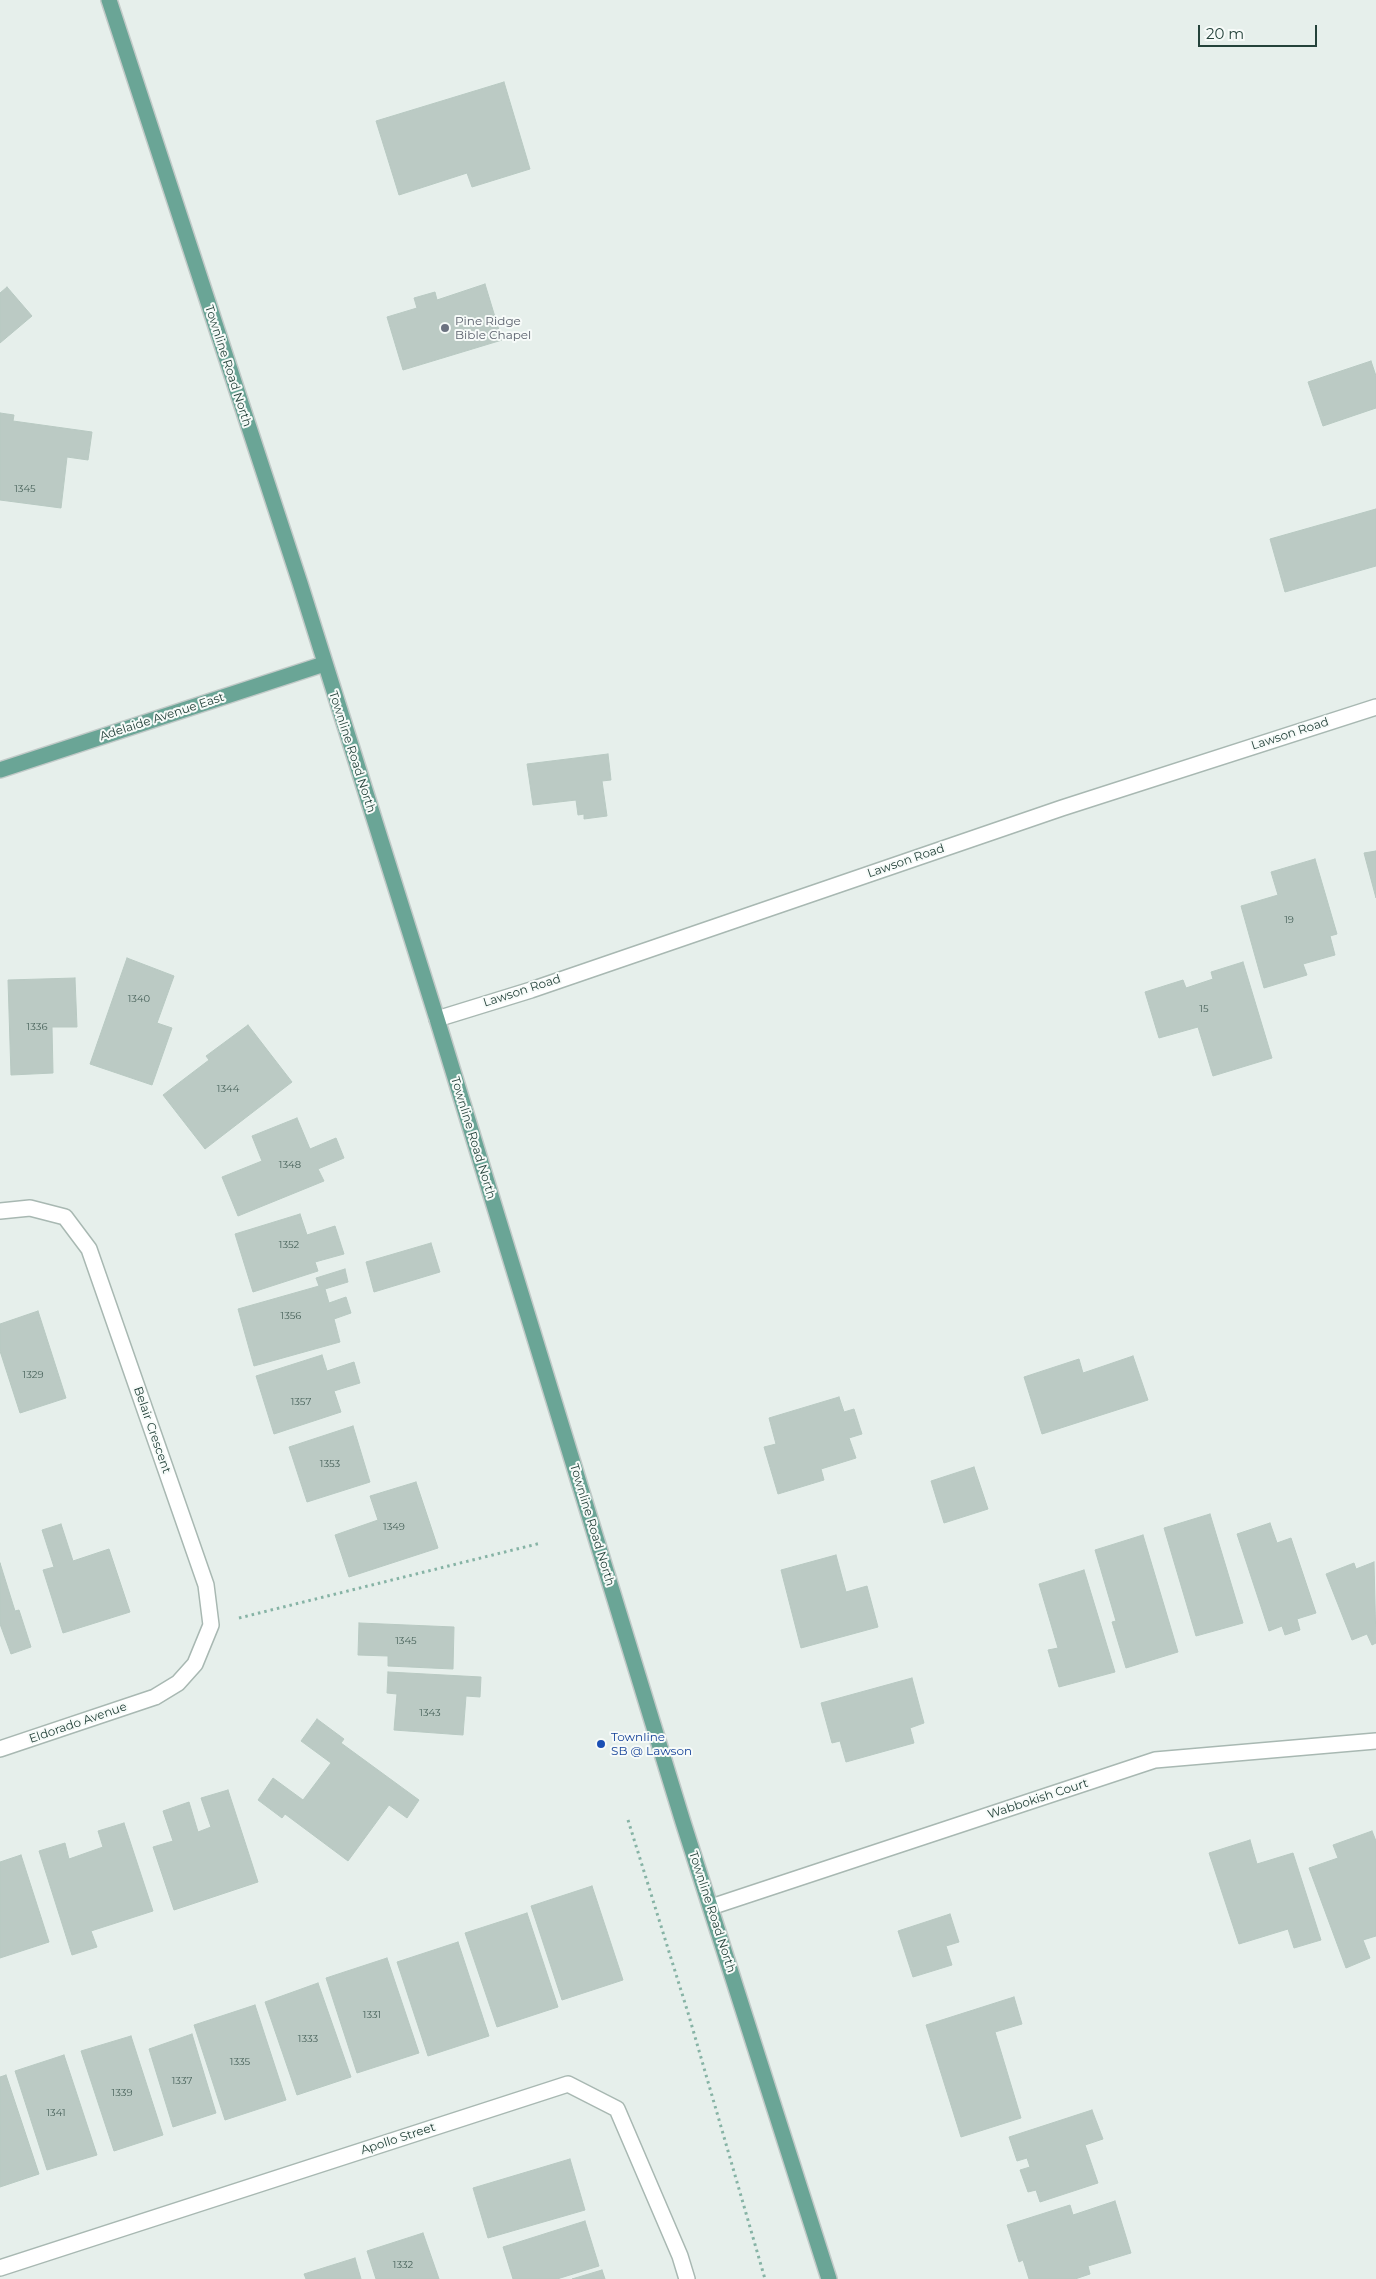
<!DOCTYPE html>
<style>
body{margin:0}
#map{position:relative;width:1376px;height:2279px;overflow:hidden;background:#e6efeb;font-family:Montserrat,sans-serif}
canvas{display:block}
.scale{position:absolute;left:1198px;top:25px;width:119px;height:22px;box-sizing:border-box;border:2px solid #24423a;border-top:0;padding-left:6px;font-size:15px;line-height:18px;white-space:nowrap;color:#24423a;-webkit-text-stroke:4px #f7fbf9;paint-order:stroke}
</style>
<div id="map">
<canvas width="1376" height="2279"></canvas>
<div class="scale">20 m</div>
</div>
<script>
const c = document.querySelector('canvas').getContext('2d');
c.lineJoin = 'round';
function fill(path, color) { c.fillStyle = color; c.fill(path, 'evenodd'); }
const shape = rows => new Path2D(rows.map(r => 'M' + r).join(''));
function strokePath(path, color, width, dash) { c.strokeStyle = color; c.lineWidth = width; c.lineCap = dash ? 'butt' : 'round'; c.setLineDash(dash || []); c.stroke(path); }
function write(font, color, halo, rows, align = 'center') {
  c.font = font + ' Montserrat,sans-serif'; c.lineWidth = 4; c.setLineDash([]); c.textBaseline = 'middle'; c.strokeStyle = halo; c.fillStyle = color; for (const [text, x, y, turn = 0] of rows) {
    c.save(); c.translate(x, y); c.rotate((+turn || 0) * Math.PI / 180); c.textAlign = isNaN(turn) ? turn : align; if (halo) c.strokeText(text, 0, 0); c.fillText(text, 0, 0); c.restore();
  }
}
const building = shape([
 [504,82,530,169,472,187,467,173,399,195,376,121,504,82],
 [485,284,502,340,403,370,387,317,417,308,414,298,435,292,437,300,485,284],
 [7,287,32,316,0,343,0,293,7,287],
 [1371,361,1376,376,1376,408,1323,426,1308,382,1371,361],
 [0,413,14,415,13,421,92,432,88,460,67,457,61,508,0,500,0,413],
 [1376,509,1376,566,1285,592,1270,539,1376,509],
 [608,754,611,780,602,781,607,816,584,819,584,814,578,815,576,800,533,805,527,764,608,754],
 [1376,851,1376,898,1364,853,1376,851],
 [1315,859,1337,934,1330,936,1335,955,1303,964,1307,975,1264,988,1241,906,1278,895,1271,872,1315,859],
 [127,958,174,976,157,1023,172,1028,152,1085,90,1064,127,958],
 [1243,962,1272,1058,1213,1076,1198,1027,1159,1038,1145,992,1183,980,1186,988,1213,979,1211,972,1243,962],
 [75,978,77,1027,52,1027,53,1073,11,1075,8,980,75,978],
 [248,1025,292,1082,205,1149,163,1095,209,1060,206,1056,248,1025],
 [297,1118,310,1149,336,1138,344,1158,318,1169,324,1181,238,1216,222,1177,262,1161,252,1136,297,1118],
 [300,1214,307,1235,335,1226,344,1254,315,1262,318,1271,253,1292,235,1234,300,1214],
 [431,1243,440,1272,374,1292,366,1262,431,1243],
 [345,1269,348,1282,325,1289,329,1303,346,1297,351,1313,334,1319,340,1342,254,1366,238,1309,319,1286,316,1278,345,1269],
 [38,1311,66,1398,20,1413,0,1351,0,1324,38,1311],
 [322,1355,327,1371,354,1362,360,1383,334,1391,341,1412,274,1434,256,1376,322,1355],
 [1133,1356,1148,1400,1042,1434,1024,1377,1079,1359,1083,1373,1133,1356],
 [839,1397,844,1412,854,1409,862,1434,849,1438,856,1458,821,1469,824,1480,778,1494,764,1447,776,1444,769,1418,839,1397],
 [353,1426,370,1482,307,1502,289,1447,353,1426],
 [974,1467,988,1509,944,1523,931,1481,974,1467],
 [416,1482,438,1548,349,1577,335,1535,378,1520,370,1496,416,1482],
 [1210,1514,1243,1623,1196,1636,1164,1528,1210,1514],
 [1270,1523,1277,1543,1291,1538,1316,1613,1297,1619,1300,1630,1285,1635,1282,1626,1269,1631,1237,1534,1270,1523],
 [61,1524,73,1561,109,1549,130,1612,63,1633,43,1570,54,1567,42,1530,61,1524],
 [1143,1535,1178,1652,1126,1668,1112,1622,1116,1621,1095,1550,1143,1535],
 [836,1555,846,1592,867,1586,878,1627,801,1648,781,1570,836,1555],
 [1374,1562,1376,1643,1372,1645,1367,1634,1352,1640,1326,1574,1354,1563,1356,1569,1374,1562],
 [0,1563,15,1611,19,1610,31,1647,11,1654,0,1624,0,1563],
 [1084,1570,1115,1672,1059,1687,1048,1650,1058,1648,1039,1584,1084,1570],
 [359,1623,454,1627,453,1669,388,1666,388,1656,358,1655,359,1623],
 [388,1672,481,1677,480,1697,466,1696,463,1735,394,1730,397,1694,387,1693,388,1672],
 [912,1678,924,1723,910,1728,914,1743,846,1762,840,1741,832,1743,821,1703,912,1678],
 [317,1719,344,1739,341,1743,419,1800,407,1818,389,1805,348,1861,285,1814,282,1818,258,1800,273,1778,303,1800,331,1763,301,1741,317,1719],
 [228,1790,258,1882,174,1910,153,1847,173,1841,163,1811,189,1802,198,1832,211,1827,201,1798,228,1790],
 [124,1823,153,1911,91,1931,97,1947,72,1955,39,1851,65,1843,69,1859,103,1847,98,1831,124,1823],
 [1372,1831,1376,1841,1376,1936,1363,1940,1370,1958,1346,1968,1309,1868,1338,1858,1333,1845,1372,1831],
 [1250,1840,1257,1864,1293,1853,1321,1940,1294,1948,1288,1929,1239,1944,1209,1853,1250,1840],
 [21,1855,49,1942,0,1958,0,1862,21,1855],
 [592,1886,623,1980,562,2000,531,1906,592,1886],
 [527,1913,558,2007,497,2027,465,1933,527,1913],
 [950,1914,959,1942,946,1946,952,1965,913,1977,898,1931,950,1914],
 [458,1942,489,2036,428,2056,397,1962,458,1942],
 [387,1958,419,2053,357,2073,326,1978,387,1958],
 [318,1983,351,2077,297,2095,265,2002,318,1983],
 [1014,1997,1022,2024,995,2032,1021,2118,961,2137,926,2025,1014,1997],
 [255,2005,286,2100,225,2120,194,2025,255,2005],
 [192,2034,216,2113,173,2127,149,2049,192,2034],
 [131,2036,163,2135,114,2151,81,2051,131,2036],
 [64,2055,97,2155,47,2170,15,2071,64,2055],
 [6,2075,39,2174,0,2187,0,2077,6,2075],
 [1092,2110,1103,2139,1085,2145,1098,2183,1040,2202,1036,2190,1028,2192,1020,2170,1030,2167,1027,2158,1017,2161,1009,2137,1092,2110],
 [570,2159,585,2210,488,2238,473,2188,570,2159],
 [1115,2201,1131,2253,1088,2266,1090,2274,1075,2279,1029,2279,1023,2260,1019,2262,1007,2225,1070,2205,1073,2215,1115,2201],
 [585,2221,599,2266,557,2279,513,2279,503,2247,585,2221],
 [423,2233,439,2279,376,2279,367,2251,423,2233],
 [355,2258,361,2279,306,2279,304,2274,355,2258],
 [602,2270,605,2279,572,2279,602,2270]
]);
fill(building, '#bbcac4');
strokePath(building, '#b8c9c2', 1);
const minor = shape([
 [437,1019,531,990,1062,808,1376,707],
 [0,1211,30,1208,65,1217,89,1249,206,1585,211,1625,195,1664,178,1683,155,1697,0,1749],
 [711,1907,1155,1760,1376,1741],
 [0,2268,568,2084,617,2109,680,2256,687,2279]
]);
const major = shape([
 [109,0,300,583,437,1019,683,1822,829,2279],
 [0,770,324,664]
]);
strokePath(minor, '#a8b8b2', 18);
strokePath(major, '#c2cac8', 18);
strokePath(shape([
 [239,1618,541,1543],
 [628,1820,689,2016,765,2279]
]), '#86b3a5', 3, [2.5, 4]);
strokePath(minor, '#fff', 15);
strokePath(major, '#6aa596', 15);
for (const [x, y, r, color] of [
 [445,328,5,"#6b7280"],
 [601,1744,5,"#1a4fb4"]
]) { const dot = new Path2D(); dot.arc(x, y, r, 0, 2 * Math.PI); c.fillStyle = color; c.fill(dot); strokePath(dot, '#f7fbf9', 2); }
write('10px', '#4a645c', null, [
 ["1345",25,489],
 ["19",1289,920],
 ["1340",139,999],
 ["15",1204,1009],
 ["1336",37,1027],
 ["1344",228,1089],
 ["1348",290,1165],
 ["1352",289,1245],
 ["1356",291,1316],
 ["1329",33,1375],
 ["1357",301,1402],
 ["1353",330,1464],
 ["1349",394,1527],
 ["1345",406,1641],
 ["1343",430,1713],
 ["1331",372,2015],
 ["1333",308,2039],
 ["1335",240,2062],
 ["1337",182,2081],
 ["1339",122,2093],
 ["1341",56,2113],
 ["1332",403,2265]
]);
write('12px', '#5b616d', '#f7fbf9', [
 ["Pine Ridge",455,321],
 ["Bible Chapel",455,335]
], 'left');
write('12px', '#24423a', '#f7fbf9', [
 ["Townline Road North",228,366,72],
 ["Adelaide Avenue East",162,717,-18],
 ["Lawson Road",1290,734,-18],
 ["Townline Road North",352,752,72],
 ["Lawson Road",906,861,-19],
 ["Lawson Road",522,991,-18],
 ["Townline Road North",473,1138,73],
 ["Belair Crescent",152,1430,71],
 ["Townline Road North",592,1525,73],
 ["Eldorado Avenue",78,1723,-19],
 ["Wabbokish Court",1038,1799,-18],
 ["Townline Road North",712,1912,72],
 ["Apollo Street",398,2139,-18]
]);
write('12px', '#164399', '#f7fbf9', [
 ["Townline",611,1737],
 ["SB @ Lawson",611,1751]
], 'left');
</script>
